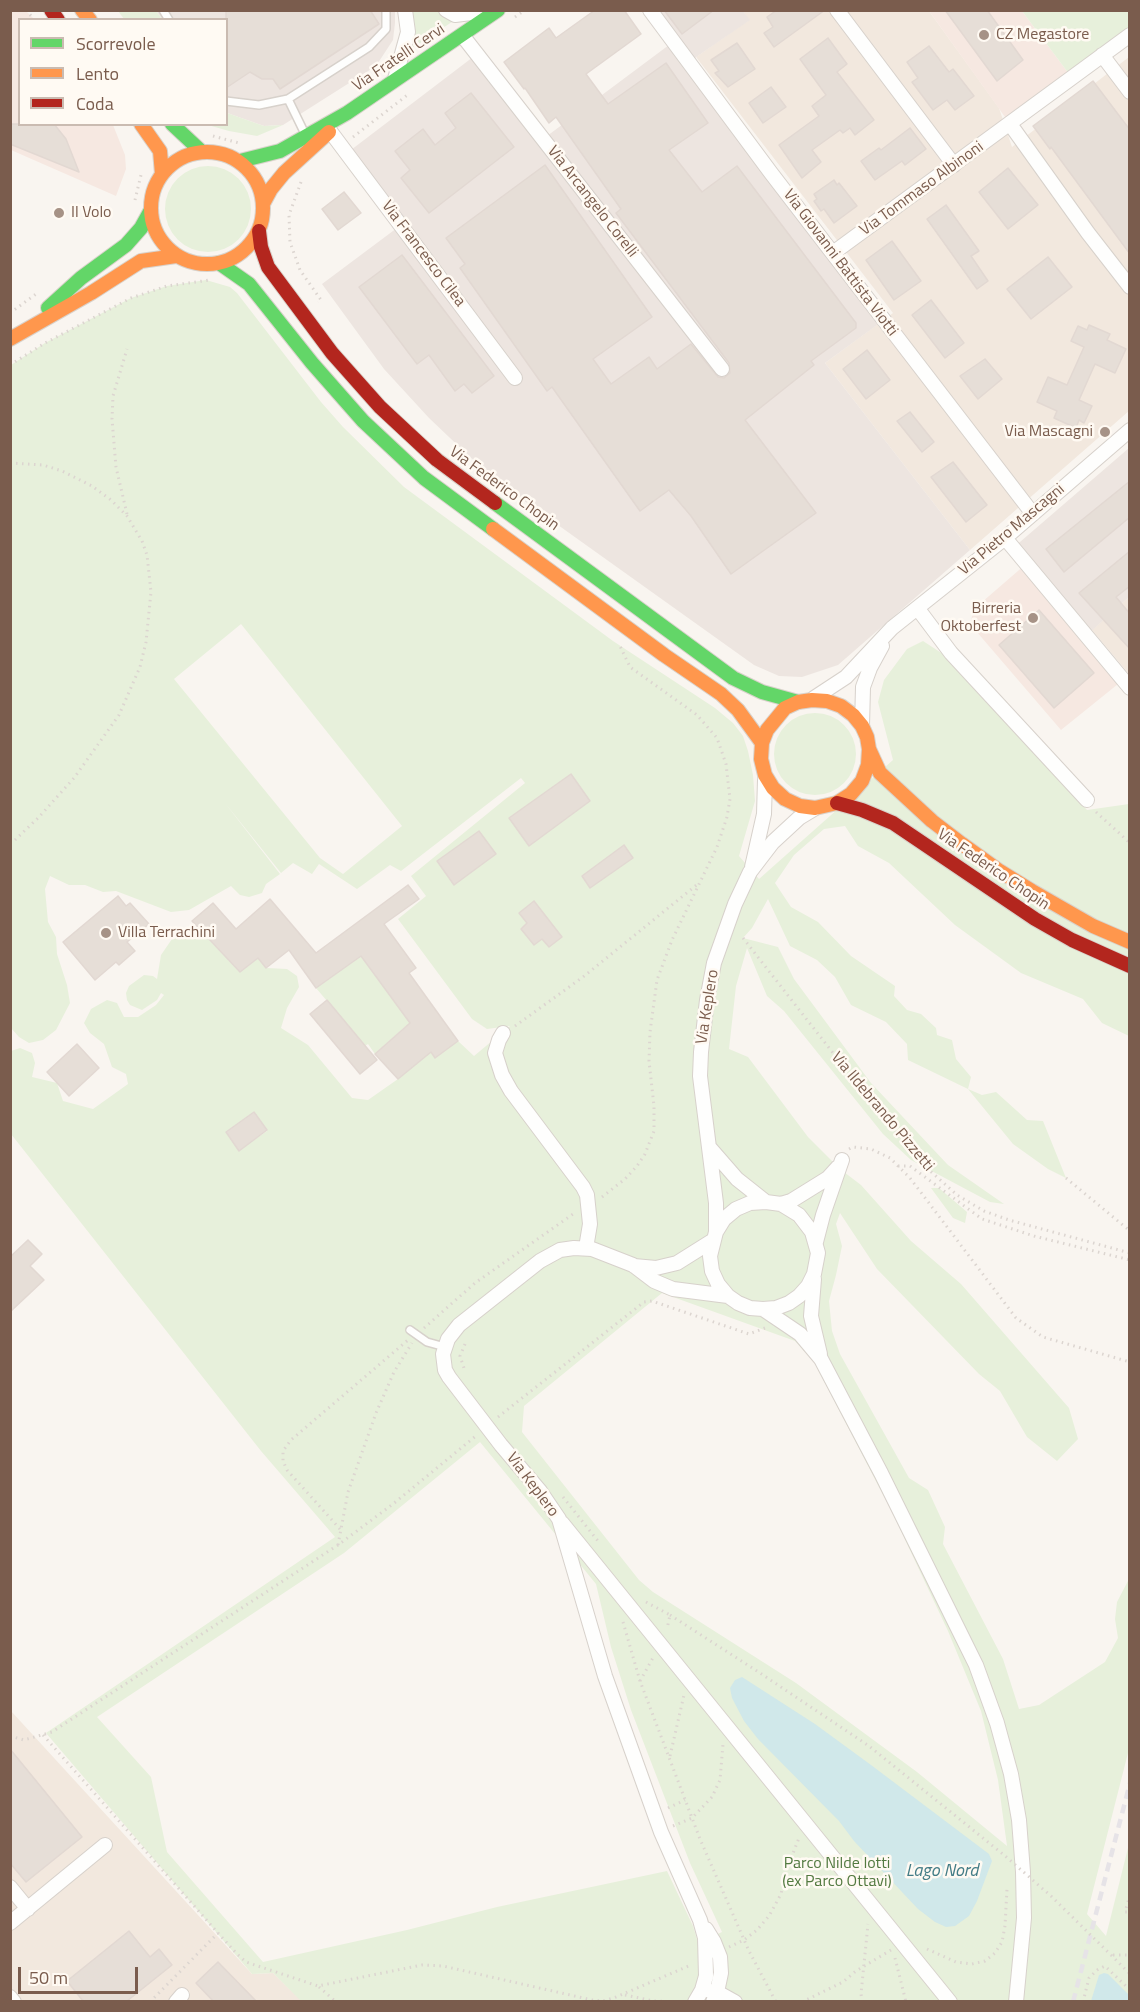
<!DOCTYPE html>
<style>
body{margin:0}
#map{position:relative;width:1140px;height:2012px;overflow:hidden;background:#f9f5f0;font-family:"Titillium Web",sans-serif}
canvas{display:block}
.frame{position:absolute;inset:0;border:12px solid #7a5c4d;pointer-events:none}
.legend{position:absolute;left:18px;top:18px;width:210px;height:108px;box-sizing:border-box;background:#fffaf3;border:2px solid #cabbb1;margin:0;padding:8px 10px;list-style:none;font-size:18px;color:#7a5c4d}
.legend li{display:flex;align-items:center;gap:12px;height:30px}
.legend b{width:30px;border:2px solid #cabbb1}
.scale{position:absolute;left:18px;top:1967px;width:120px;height:27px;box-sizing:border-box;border:3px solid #7a5c4d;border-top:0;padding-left:8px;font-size:18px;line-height:21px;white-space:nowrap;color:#7a5c4d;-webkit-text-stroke:4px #fffaf3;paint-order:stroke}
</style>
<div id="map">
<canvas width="1140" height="2012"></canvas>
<div class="frame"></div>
<ul class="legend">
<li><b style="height:8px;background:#63d668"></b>Scorrevole</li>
<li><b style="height:8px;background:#ff974d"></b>Lento</li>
<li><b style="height:8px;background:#b3261e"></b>Coda</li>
</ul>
<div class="scale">50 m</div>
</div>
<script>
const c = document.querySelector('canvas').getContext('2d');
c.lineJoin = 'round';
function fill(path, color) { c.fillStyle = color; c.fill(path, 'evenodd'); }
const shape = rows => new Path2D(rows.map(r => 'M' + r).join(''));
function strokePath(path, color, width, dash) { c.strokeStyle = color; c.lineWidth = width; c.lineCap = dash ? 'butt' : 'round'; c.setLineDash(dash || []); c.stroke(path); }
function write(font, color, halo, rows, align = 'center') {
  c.font = font + ' "Titillium Web",sans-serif'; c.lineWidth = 5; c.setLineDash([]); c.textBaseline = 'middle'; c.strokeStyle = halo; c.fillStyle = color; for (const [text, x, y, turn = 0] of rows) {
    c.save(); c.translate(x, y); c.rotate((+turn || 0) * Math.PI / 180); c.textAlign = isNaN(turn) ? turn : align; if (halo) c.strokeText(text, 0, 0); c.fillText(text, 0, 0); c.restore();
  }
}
fill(shape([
 [743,11,929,11,999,108,1012,147,1129,57,1129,411,970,550,825,363,893,313,696,57,749,20],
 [1129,597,1129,674,1092,630],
 [11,1711,252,1974,273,1973,302,2001,11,2002]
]), '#f2e8de');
fill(shape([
 [11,11,26,11,34,19,20,20,20,124,113,125,125,155,126,169,116,196,11,150],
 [929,11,1022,11,1072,78,1010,124],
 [1026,564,1123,680,1061,730,970,624,974,609]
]), '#f6e8e1');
fill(shape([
 [156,11,395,11,395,23,393,40,376,66,283,125,264,126,227,113,226,20,162,19],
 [650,11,743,11,750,20,689,62,884,320,825,363,970,550,838,665,802,677,779,676,754,665,516,495,470,457,429,418,384,369,322,284,401,225,347,153,477,54,543,139,673,42],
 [1129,448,1129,597,1086,636,1013,548]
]), '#ede5e0');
fill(shape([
 [118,11,156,11,162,19,124,19],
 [405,11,446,11,464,14,402,55],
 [1022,11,1129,11,1129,35,1072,78],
 [227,113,264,126,283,125,257,136,229,131,208,125,226,124],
 '165 209a43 43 0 1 1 86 0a43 43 0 1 1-86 0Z',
 [206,280,230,287,237,293,321,402,343,427,404,487,613,641,715,708,733,723,743,736,748,751,753,775,755,801,739,856,759,879,893,760,878,702,884,680,907,649,923,641,943,654,1087,810,1129,804,1129,1036,1102,1023,1083,999,1021,973,955,925,889,863,858,846,845,826,824,829,794,855,775,883,791,907,818,922,851,956,895,986,894,996,907,1010,921,1014,936,1028,937,1035,952,1040,956,1059,971,1077,968,1089,982,1095,996,1092,1027,1120,1043,1121,1066,1178,1048,1169,1013,1144,968,1089,908,1060,907,1044,886,1022,851,1005,835,977,817,960,790,946,768,899,752,928,743,938,778,947,794,979,871,1083,948,1165,1004,1204,990,1202,911,1160,883,1134,784,1011,767,996,747,948,736,986,729,1049,748,1057,808,1137,840,1169,861,1185,911,1241,961,1284,1069,1408,1078,1439,1057,1461,1027,1437,1000,1391,979,1374,877,1269,840,1213,836,1224,842,1246,836,1275,829,1301,832,1331,840,1354,909,1478,928,1490,945,1527,943,1544,1003,1659,1019,1709,1039,1705,1105,1662,1118,1638,1115,1619,1117,1602,1129,1579,1129,1749,1087,1914,1106,1936,1129,1844,1129,2001,302,2002,273,1973,252,1974,46,1733,335,1537,261,1451,11,1134,11,1051,20,1048,32,1053,35,1063,32,1077,57,1083,63,1101,93,1109,128,1084,126,1074,112,1067,104,1044,90,1033,84,1023,91,1009,107,1000,117,1003,124,1017,138,1017,156,1005,164,995,161,993,157,1000,142,1010,130,1005,127,1000,126,993,129,986,144,975,153,976,157,979,161,955,172,939,183,929,191,938,199,929,240,972,258,958,267,968,287,969,297,976,299,987,287,1008,281,1028,308,1045,352,1098,368,1100,398,1079,428,1054,406,1026,375,1054,368,1044,365,1046,316,988,362,955,435,1057,458,1041,474,1056,510,1026,487,1029,472,1019,398,919,426,896,411,876,525,783,521,778,401,871,390,865,357,889,319,864,312,874,293,863,281,873,225,803,280,874,266,884,262,893,249,897,240,895,231,886,189,910,171,912,116,891,103,892,85,885,69,885,50,876,45,889,48,922,56,937,57,954,67,985,70,1003,56,1030,43,1040,29,1043,19,1037,11,1028,11,365,45,343,131,298,167,286],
 [241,624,402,826,343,874,320,858,174,679],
 [254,1112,267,1131,239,1150,226,1132],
 [662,1293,795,1341,814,1362,892,1512,948,1631,981,1711,998,1780,1007,1846,917,1772,796,1683,653,1592,639,1580,522,1432,524,1406],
 [480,1442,596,1584,611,1647,631,1710,690,1863,722,1932,698,1943,693,1926,667,1871,497,1907,407,1930,263,1962,167,1852,151,1777,97,1717,344,1553],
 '774 754a41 41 0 1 1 82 0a41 41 0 1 1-82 0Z',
 [931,1188,939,1188,967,1212,965,1223,953,1218]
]), '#e7f0db');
fill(shape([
 [742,1677,815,1724,871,1765,989,1854,992,1861,977,1901,969,1916,955,1926,946,1927,935,1922,918,1909,854,1841,839,1821,758,1739,744,1721,732,1698,730,1688,735,1680],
 [1104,1973,1108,1974,1129,1995,1129,2001,1091,2001,1099,1975]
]), '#d0e8ea');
const building = shape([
 [226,10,370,10,379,24,280,89,273,79,262,79,250,72,226,88,226,10],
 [595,10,624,10,641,34,586,74,608,104,666,63,708,123,669,150,702,192,737,166,856,323,856,328,811,361,814,365,745,420,816,513,731,574,691,516,669,490,640,511,552,387,547,391,460,268,465,264,446,238,545,165,652,317,593,359,611,384,649,357,657,369,691,344,718,377,724,378,730,373,729,363,616,213,621,209,556,117,549,123,525,88,524,89,504,62,549,28,556,38,595,10],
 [664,10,714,10,682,34,664,10],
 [777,10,825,10,774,47,764,33,773,27,767,17,777,10],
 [945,10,987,10,1023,60,997,81,945,10],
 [828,38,847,64,837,72,874,120,855,135,850,128,843,133,840,130,812,150,821,162,802,178,779,145,819,116,812,106,826,95,800,59,828,38],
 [737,43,755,69,728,87,715,73,719,71,711,60,737,43],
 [929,46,949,72,953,69,974,96,955,110,947,100,933,110,912,82,918,78,907,62,929,46],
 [1093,81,1130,130,1130,254,1051,147,1050,149,1033,126,1093,81],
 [771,87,786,107,763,123,749,103,771,87],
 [471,93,514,147,429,213,401,178,410,170,395,151,423,129,435,145,456,128,445,113,471,93],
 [10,124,54,124,66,139,79,172,10,144,10,124],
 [910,128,926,149,905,165,902,161,875,180,861,161,879,148,881,150,910,128],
 [1008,168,1038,205,1008,229,979,192,1008,168],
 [834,180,837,185,839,183,857,206,834,223,824,209,821,211,814,201,817,199,814,194,834,180],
 [344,192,361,213,338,230,322,209,344,192],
 [946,205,979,251,971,256,988,281,977,289,927,219,946,205],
 [892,241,921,281,894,300,866,260,892,241],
 [402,255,494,376,472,393,464,384,455,391,429,355,417,364,359,287,402,255],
 [1048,257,1072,287,1031,319,1007,289,1048,257],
 [931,300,964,343,945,358,912,315,931,300],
 [1089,325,1110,334,1107,340,1126,349,1115,373,1095,364,1079,400,1092,406,1084,423,1079,420,1076,428,1054,418,1057,411,1037,402,1048,377,1067,385,1084,347,1071,341,1078,326,1087,330,1089,325],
 [867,350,890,380,866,399,843,369,867,350],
 [985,359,1002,379,978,399,960,376,985,359],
 [910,412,934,442,922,452,897,421,910,412],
 [953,462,987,505,966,522,931,477,953,462],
 [1130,481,1130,517,1064,572,1046,549,1130,481],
 [1130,551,1130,586,1116,597,1130,614,1130,649,1079,593,1130,551],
 [1039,610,1094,673,1054,708,999,645,1039,610],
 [571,774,590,801,529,846,509,818,571,774],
 [479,831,496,854,454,885,437,861,479,831],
 [624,845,633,858,590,888,582,876,624,845],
 [408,885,419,899,384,924,416,968,409,973,458,1041,435,1058,431,1052,398,1079,375,1054,410,1023,361,956,316,988,289,950,266,968,258,958,240,972,192,921,213,903,236,929,270,899,316,953,408,885],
 [118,896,126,906,130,903,149,924,127,942,135,951,119,965,116,962,95,980,63,942,118,896],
 [534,901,562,937,549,947,542,939,534,945,521,929,527,923,519,913,534,901],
 [327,1000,377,1060,360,1074,310,1014,327,1000],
 [77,1044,99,1068,69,1096,47,1072,77,1044],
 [254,1112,267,1130,239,1151,226,1132,254,1112],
 [28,1240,42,1254,30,1266,44,1280,10,1312,10,1257,28,1240],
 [10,1749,82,1837,26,1882,10,1863,10,1749],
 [129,1931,150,1957,159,1949,172,1965,127,2001,83,2001,67,1981,129,1931],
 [218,1962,256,2001,213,2001,196,1983,218,1962]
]);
fill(building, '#e6ded7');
strokePath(building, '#e2d8d2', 1.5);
const lane = shape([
 [163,10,169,20],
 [288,99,369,47,386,29,386,10],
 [226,101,259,105,288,99,305,134],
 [410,1330,427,1342,445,1347]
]);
const street = shape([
 [446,10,455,15,495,10],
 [650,10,771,173,1033,514],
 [837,10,954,165],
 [462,35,722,369],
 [1102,55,1130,92],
 [395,79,408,32,405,10],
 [1010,124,1088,233,1130,287],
 [330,131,515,378],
 [833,253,1130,35],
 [1005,538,1130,688],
 [918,609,951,653,1087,800],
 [814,698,846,677,892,628,1005,538,1130,430],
 [862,726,863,687,870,668,882,646],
 [752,867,764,814,765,780],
 [503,1033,499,1040,495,1053,502,1075,511,1091,583,1187,587,1195,590,1224,586,1248],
 [710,1148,737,1179,766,1202],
 [781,1204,791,1201,828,1178,838,1167],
 [716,1232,724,1219,736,1209,750,1203,766,1202,781,1204,799,1215,812,1232,818,1253,814,1274,808,1286,799,1296,789,1303,776,1308,763,1309,750,1308,738,1303,728,1296,718,1284,712,1271,710,1256,716,1232,716,1203,700,1076,701,1052,707,1000,714,963,735,904,750,872,773,842,799,818,814,809],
 [816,1242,823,1215,842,1160],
 [634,1266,656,1268,677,1263,712,1241],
 [814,1279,811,1316,820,1354],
 [763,1309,800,1334,821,1359,881,1473,976,1665,997,1723,1011,1774,1019,1820,1023,1872,1024,1918,1016,2002],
 [562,1523,950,2002],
 [10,1887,28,1909],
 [10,1923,105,1845],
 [706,1929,714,1942,720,1957,721,1973,717,1992,713,2002],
 [710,1991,717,1992,735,2002],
 [10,1997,14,2002],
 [176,2002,182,1995],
 [695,2002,702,1990,706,1976,705,1938,700,1920,661,1832,605,1676,559,1519,540,1491,501,1445,449,1377,445,1370,443,1354,448,1339,459,1325,540,1261,560,1250,574,1248,592,1249,633,1265,654,1281,673,1289,728,1296]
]);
const fast = shape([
 [172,124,202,152],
 [240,161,280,151,347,113,498,10],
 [219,263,249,284,312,363,363,421,424,478,493,529],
 [48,308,81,278,126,245,141,228,151,210],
 [495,503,733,678,762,692,798,702]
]);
const slow = shape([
 [82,10,90,20],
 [141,124,160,151,162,174],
 '151 208a56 56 0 1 1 112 0a56 56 0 1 1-112 0Z',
 [264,202,271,189,284,173,329,132],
 [10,339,91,293,141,261,176,256],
 [493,529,664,655,721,694,738,710,762,743],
 [869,749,880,773,932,821,962,844,998,870,1032,891,1093,926,1130,942],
 [837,803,851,794,862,781,868,765,869,749,867,737,862,726,853,715,841,706,827,701,812,700,798,702,785,708,767,730,762,743,761,759,765,775,773,788,785,799,800,806,815,808,837,803]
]);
const jam = shape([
 [51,10,58,20],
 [259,231,261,247,268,267,332,353,380,407,437,460,495,503],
 [837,803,862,810,893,823,1035,919,1072,940,1130,966]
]);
strokePath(lane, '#d7d1cb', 10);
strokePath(street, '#d7d1cb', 16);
strokePath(fast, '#d9d2cb', 16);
strokePath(slow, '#d9d2cb', 16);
strokePath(jam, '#d9d2cb', 16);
strokePath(shape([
 [26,10,33,18],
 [515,17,525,10],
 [213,136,239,143],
 [353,137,410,93],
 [301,182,289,215,290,242,300,270,321,300,318,302],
 [135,200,141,175],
 [10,313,36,294],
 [10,365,45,343,131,298,167,286,210,280],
 [10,463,43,465,62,471,92,486,111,500,127,516,142,541,147,555,151,592,146,642,140,667,119,715,74,778,39,817,15,840],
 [127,514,116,467,112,419,113,396,127,349],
 [1096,812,1130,843],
 [743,938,891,1127,929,1170,957,1195,984,1211,1009,1220,1130,1253],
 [515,1026,583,977,699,883],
 [849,1149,853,1147,871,1149,890,1158,910,1178,1016,1318,1043,1337,1130,1362],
 [898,1166,910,1166,982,1219,1034,1236,1130,1260],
 [1066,1178,1130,1231],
 [602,1197,625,1179,637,1166,645,1154,654,1131,654,1106,649,1061,650,1032,657,980,672,940,717,847,727,817,730,799,726,764,717,738,697,715,630,667,620,646],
 [424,1328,475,1283,576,1212],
 [465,1344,460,1356,465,1371],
 [498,1417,644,1302,652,1301,749,1334,765,1328],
 [563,1497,598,1541],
 [340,1529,287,1470,283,1461,283,1451,291,1440,408,1340],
 [338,1545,348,1492,376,1413,394,1372,412,1343],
 [646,1602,670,1615,667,1629],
 [623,1622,640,1681,700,1839,749,1951,776,2002],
 [640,1681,654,1656],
 [43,1735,218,1933,237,1954,246,1962,318,1986,422,1965,443,1966,592,2000,603,2001,616,1997,691,1965],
 [10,1736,24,1740,52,1732,338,1545,393,1504,477,1435],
 [670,1756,684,1695],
 [668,1808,685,1800],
 [673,1826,692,1818,712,1797,720,1780,723,1744],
 [1130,1895,1125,1912,1130,1912],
 [729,1947,744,1940,757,1930,769,1916,781,1894,786,1871,799,1838],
 [927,1949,956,1962,972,1964,985,1961,995,1953,1002,1942,1005,1926,1007,1889],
 [1111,1955,1130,1974],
 [1113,1955,1130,1955],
 [895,1958,906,2002],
 [319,1987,336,2002],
 [625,1995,654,2001,680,2002],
 [150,2002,218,1933],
 [802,2002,843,1982,856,1971,891,1950],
 [862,2002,861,1994,868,1924],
 [1083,2002,1089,1978,1097,1970,1105,1966,1130,1990]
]), '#dcd5d0', 3, [1.5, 4.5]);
strokePath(lane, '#fefefd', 7);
strokePath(street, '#fefefd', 14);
strokePath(fast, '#63d668', 14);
strokePath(slow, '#ff974d', 14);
strokePath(jam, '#b3261e', 14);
strokePath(shape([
 [1073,2002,1130,1783]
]), '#e6e3e7', 4.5, [9, 6]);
strokePath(shape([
 [670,1615,760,1673,869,1746,1004,1855,1051,1896,1111,1955]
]), '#dcd5d0', 3, [1.5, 4.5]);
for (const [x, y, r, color] of [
 [984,35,6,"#a69286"],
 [59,213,6,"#a69286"],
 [1105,432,6,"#a69286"],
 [1033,618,6,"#a69286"],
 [106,933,6,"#a69286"]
]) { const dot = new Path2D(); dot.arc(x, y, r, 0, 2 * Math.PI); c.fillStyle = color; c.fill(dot); strokePath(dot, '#fffaf3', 2); }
write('16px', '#7a5c4d', '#fffaf3', [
 ["CZ Megastore",996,35],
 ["Il Volo",71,213],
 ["Via Mascagni",1093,432,"right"],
 ["Birreria",1021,609,"right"],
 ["Oktoberfest",1021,627,"right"],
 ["Villa Terrachini",118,933]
], 'left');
write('16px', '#7a5c4d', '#fffaf3', [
 ["Via Fratelli Cervi",399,58,-34],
 ["Via Tommaso Albinoni",922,189,-36],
 ["Via Arcangelo Corelli",592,202,52],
 ["Via Francesco Cilea",423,254,53],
 ["Via Giovanni Battista Viotti",840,263,53],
 ["Via Federico Chopin",504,489,36],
 ["Via Pietro Mascagni",1012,530,-40],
 ["Via Federico Chopin",993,870,34],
 ["Via Keplero",708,1007,-81],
 ["Via Ildebrando Pizzetti",882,1112,50],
 ["Via Keplero",532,1485,53]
]);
write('16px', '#537a41', '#fffaf3', [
 ["Parco Nilde Iotti",837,1864],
 ["(ex Parco Ottavi)",837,1882]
]);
write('italic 18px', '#437c86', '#fffaf3', [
 ["Lago Nord",942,1872]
]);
</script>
